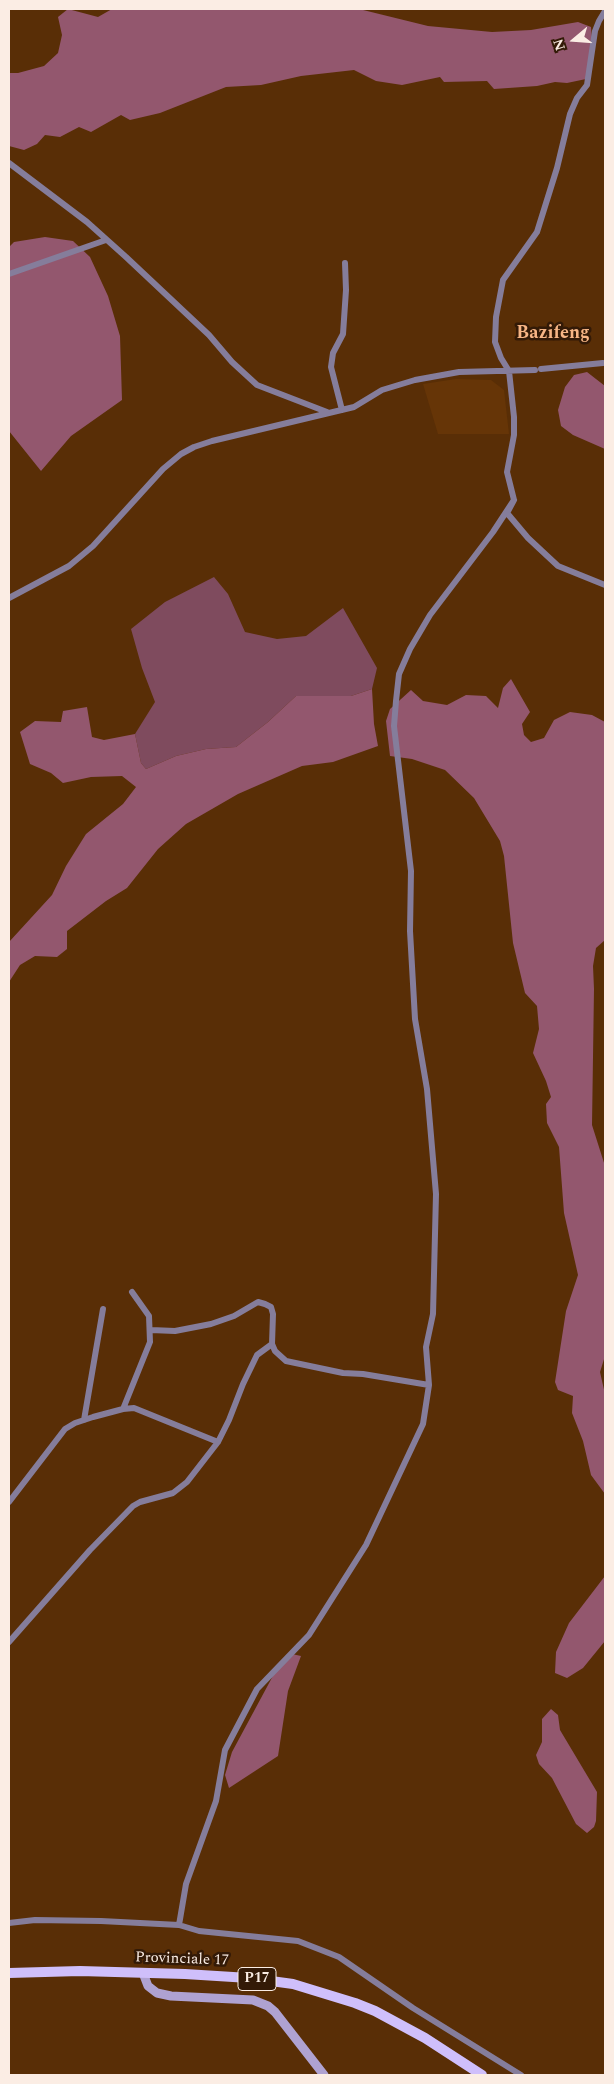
<!DOCTYPE html>
<style>
body{margin:0}
#map{position:relative;width:614px;height:2084px;overflow:hidden;background:#592e06;font-family:Spectral,serif}
canvas{display:block}
.frame{position:absolute;inset:0;border:10px solid #fbede4;pointer-events:none}
.north{position:absolute;left:549px;top:15px;width:50px;height:50px;-webkit-text-stroke:4px #331a07;paint-order:stroke;rotate:252deg;font-size:14px;font-weight:700;line-height:20px;text-align:center;color:#fbede4}
.north::after{content:'';display:block;margin:auto;width:18px;height:22px;background:#fbede4;clip-path:polygon(50% 0,100% 100%,50% 72%,0 100%)}
</style>
<div id="map">
<canvas width="614" height="2084"></canvas>
<div class="frame"></div>
<div class="north">N</div>
</div>
<script>
const c = document.querySelector('canvas').getContext('2d');
c.lineJoin = 'round';
function fill(path, color) { c.fillStyle = color; c.fill(path, 'evenodd'); }
const shape = rows => new Path2D(rows.map(r => 'M' + r).join(''));
function strokePath(path, color, width, dash) { c.strokeStyle = color; c.lineWidth = width; c.lineCap = dash ? 'butt' : 'round'; c.setLineDash(dash || []); c.stroke(path); }
function write(font, color, halo, rows, align = 'center') {
  c.font = font + ' Spectral,serif'; c.lineWidth = 5; c.setLineDash([]); c.textBaseline = 'middle'; c.strokeStyle = halo; c.fillStyle = color; for (const [text, x, y, turn = 0] of rows) {
    c.save(); c.translate(x, y); c.rotate((+turn || 0) * Math.PI / 180); c.textAlign = isNaN(turn) ? turn : align; if (halo) c.strokeText(text, 0, 0); c.fillText(text, 0, 0); c.restore();
  }
}
fill(shape([
 [456,379,491,380,504,390,509,434,438,434,423,384]
]), '#663507');
fill(shape([
 [214,577,228,594,245,632,277,639,306,636,343,608,377,668,372,689,351,696,296,696,268,722,236,747,206,749,176,756,146,769,141,763,135,734,155,702,142,668,131,629,165,602]
]), '#7f4b5e');
fill(shape([
 [68,9,98,17,112,9,359,9,428,26,492,32,531,30,578,22,591,27,592,40,586,79,567,83,555,82,537,86,494,89,487,81,444,82,440,77,402,85,376,81,354,70,301,76,261,85,226,87,160,113,130,120,121,115,91,132,79,127,60,137,45,135,37,144,24,150,9,146,9,73,18,73,44,66,58,53,62,35,58,17],
 [45,237,73,241,90,257,108,296,120,336,122,400,71,436,41,471,9,431,9,247,14,242],
 [587,372,605,386,605,449,573,435,561,426,558,410,565,387,574,375],
 [511,679,530,712,522,724,524,735,531,742,544,738,554,720,570,712,592,715,605,722,605,940,596,948,593,966,594,989,592,1125,605,1166,605,1356,600,1372,605,1394,605,1494,591,1475,583,1441,572,1413,573,1396,558,1390,555,1382,566,1311,578,1275,564,1213,559,1147,547,1123,546,1104,551,1097,546,1081,533,1053,539,1029,537,1006,525,993,513,943,504,856,500,841,474,798,445,770,412,759,390,756,386,721,390,709,411,690,423,701,447,705,466,695,486,696,498,708,503,688],
 [372,689,374,724,378,746,333,762,302,766,238,794,186,824,158,849,127,888,106,901,67,931,67,949,57,957,35,956,20,965,9,982,9,942,52,895,66,866,86,834,123,804,136,787,122,776,91,777,63,783,51,773,30,764,20,732,35,721,61,722,63,711,87,707,92,737,104,740,135,734,141,763,146,769,176,756,206,749,236,747,268,722,296,696,351,696],
 [605,1576,605,1641,583,1668,567,1678,555,1673,556,1652,569,1623],
 [292,1654,301,1656,288,1691,278,1756,229,1788,225,1775,232,1752,275,1672],
 [551,1709,558,1715,560,1730,597,1792,596,1821,594,1827,587,1833,576,1824,552,1778,539,1764,536,1755,542,1742,542,1719]
]), '#93576e');
strokePath(shape([
 [605,11,599,21,595,31,587,85,577,98,570,114,557,168,537,232,503,280,496,317,495,342,501,358,509,371,514,417,514,435,507,472,514,500,507,513,528,538,558,566,605,585],
 [9,163,87,222,126,257,209,335,232,362,257,385,327,412],
 [9,274,106,240],
 [541,369,603,363],
 [342,410,331,367,333,353,343,334,346,290,345,263],
 [9,598,69,566,93,546,163,469,181,454,194,447,212,441,354,407,382,390,415,380,459,372,535,370],
 [151,1330,175,1331,211,1324,234,1316,258,1302,265,1304,271,1307,273,1314,272,1344,275,1351,286,1361,343,1373,363,1374,429,1385],
 [123,1409,150,1342,149,1316,132,1292],
 [84,1420,103,1309],
 [9,1502,65,1429,75,1423,93,1417,123,1409,134,1408,218,1442],
 [9,1642,90,1550,133,1506,140,1502,173,1493,187,1482,218,1442,229,1420,243,1384,257,1355,272,1344],
 [9,1923,35,1920,101,1921,179,1925,199,1931,298,1941,339,1957,413,2008,521,2075],
 [179,1925,186,1884,216,1801,225,1750,257,1689,309,1635,366,1545,423,1424,429,1385,426,1347,433,1314,436,1194,427,1089,415,1019,410,931,411,871,394,726,396,701,399,674,410,649,430,615,493,532,514,500]
]), '#857d9b', 6);
strokePath(shape([
 [143,1973,148,1986,157,1993,171,1996,253,2000,268,2006,275,2012,324,2075]
]), '#afa2d1', 9);
strokePath(shape([
 [9,1973,80,1971,185,1974,249,1978,293,1984,355,2003,375,2011,425,2038,482,2075]
]), '#cfbffb', 10);
for (const [x, y, w] of [
 [257,1979,38]
]) { const box = new Path2D(); box.roundRect(x - w / 2, y - 11.5, w, 23, 4); c.fillStyle = '#331a07'; c.fill(box); strokePath(box, '#fbede4', 1); }
write('bold 14px', '#fbede4', null, [
 ["P17",257,1979]
]);
write('15px', '#fbede4', '#331a07', [
 ["Provinciale 17",182,1960,2]
]);
write('bold 18px', '#f7b585', '#331a07', [
 ["Bazifeng",553,334]
]);
</script>
